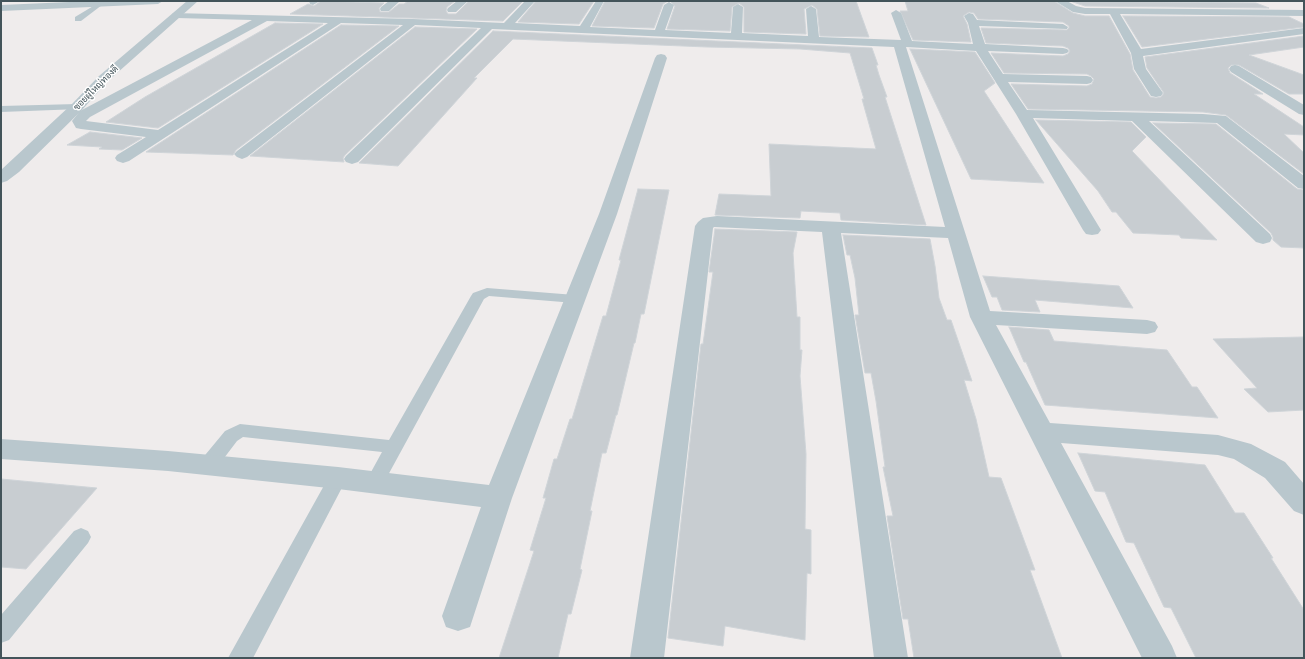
<!DOCTYPE html>
<meta charset="utf-8">
<style>
body{margin:0}
#map{position:relative;width:1305px;height:659px;overflow:hidden;background:#efecec;font-family:Quicksand,sans-serif}
canvas{display:block}
.frame{position:absolute;inset:0;border:2px solid #43545a;pointer-events:none}
</style>
<div id="map">
<canvas width="1305" height="659"></canvas>
<div class="frame"></div>
</div>
<script>
const c = document.querySelector('canvas').getContext('2d');
c.lineJoin = 'round';
function fill(path, color) { c.fillStyle = color; c.fill(path, 'evenodd'); }
const shape = rows => new Path2D(rows.map(r => 'M' + r).join(''));
function strokePath(path, color, width, dash) { c.strokeStyle = color; c.lineWidth = width; c.lineCap = dash ? 'butt' : 'round'; c.setLineDash(dash || []); c.stroke(path); }
function write(font, color, halo, rows, align = 'center') {
  c.font = font + ' Quicksand,Sarabun,sans-serif'; c.lineWidth = 3; c.setLineDash([]); c.textBaseline = 'middle'; c.strokeStyle = halo; c.fillStyle = color; for (const [text, x, y, turn = 0] of rows) {
    c.save(); c.translate(x, y); c.rotate((+turn || 0) * Math.PI / 180); c.textAlign = isNaN(turn) ? turn : align; if (halo) c.strokeText(text, 0, 0); c.fillText(text, 0, 0); c.restore();
  }
}
const building = shape([
 [321,1,384,3,379,8,380,12,389,12,399,4,404,4,408,1,455,1,447,7,446,11,448,14,456,14,469,1,523,1,503,21,290,14,308,4,314,6,321,1],
 [536,1,594,1,579,24,518,22,536,1],
 [605,1,668,1,663,4,654,28,592,26,605,1],
 [670,1,856,1,869,37,820,36,817,9,812,5,804,9,806,34,744,32,744,7,739,3,732,7,730,31,667,29,675,6,670,1],
 [905,1,1054,1,1073,13,1085,16,1109,16,1130,54,1133,70,1150,97,1156,98,1161,97,1164,93,1147,68,1145,57,1304,36,1304,47,1249,55,1304,75,1304,94,1289,94,1239,65,1231,65,1228,68,1230,73,1263,94,1254,94,1304,127,1304,135,1284,134,1304,153,1304,174,1226,115,1203,112,1028,109,1011,84,1087,86,1092,84,1094,79,1091,76,1087,74,1004,73,991,53,1063,56,1068,54,1070,51,1068,48,1063,46,986,43,981,28,1067,30,1069,28,1069,26,1063,22,978,19,974,13,969,12,963,16,967,24,971,42,913,40,900,11,908,11,905,1],
 [1070,1,1256,3,1269,8,1085,6,1070,1],
 [1123,16,1289,17,1304,24,1304,27,1142,47,1123,16],
 [275,23,323,24,158,128,106,122,145,97,275,23],
 [341,25,399,26,236,150,233,155,146,152,341,25],
 [415,27,477,29,345,155,343,158,344,162,250,156,415,27],
 [493,31,872,48,878,65,876,65,879,75,887,97,885,97,926,225,841,220,840,213,801,211,800,218,715,215,719,194,771,196,769,144,876,149,862,99,864,99,850,53,800,49,707,47,513,39,474,78,477,78,398,166,359,163,493,31],
 [910,49,975,52,995,83,984,91,1044,183,971,179,910,49],
 [1036,120,1131,122,1146,137,1132,151,1217,240,1181,238,1179,235,1133,233,1116,212,1112,212,1098,191,1036,120],
 [1153,123,1216,124,1297,189,1304,190,1304,248,1281,247,1273,240,1273,237,1271,233,1153,123],
 [90,132,142,138,122,150,99,149,102,147,67,145,90,132],
 [638,189,669,190,644,314,641,314,635,343,634,343,617,415,616,415,606,453,602,453,590,511,592,511,580,569,582,570,571,614,568,614,558,658,499,658,534,551,530,550,546,498,543,498,554,459,557,459,570,419,572,419,603,316,606,316,621,260,619,260,638,189],
 [715,229,797,232,793,253,797,317,800,317,800,350,802,350,800,376,806,454,805,529,811,530,811,574,807,573,805,640,725,626,723,646,668,638,701,344,703,344,713,272,709,272,715,229],
 [843,235,930,239,935,266,939,298,947,320,951,320,972,381,964,380,976,419,989,477,1001,478,1035,570,1030,570,1062,658,914,658,908,619,903,619,887,516,893,516,883,467,885,467,876,401,871,373,865,373,855,315,859,315,855,278,850,255,847,255,843,235],
 [983,276,1119,286,1133,308,1035,300,1040,312,1002,310,997,297,992,297,983,276],
 [1009,327,1049,330,1054,341,1167,350,1192,387,1197,387,1218,418,1045,405,1026,362,1024,362,1009,327],
 [1304,337,1304,410,1268,412,1244,389,1257,388,1213,339,1304,337],
 [1078,453,1205,465,1235,513,1244,513,1273,558,1271,558,1304,610,1304,658,1196,658,1171,608,1164,607,1134,543,1126,542,1105,492,1095,491,1078,453],
 [1,479,97,488,26,569,1,567,1,479]
]);
fill(building, '#c8cdd1');
strokePath(building, '#cfd4d8', 1);
fill(shape([
 [100,2,102,3,102,5,81,21,75,21,75,17,100,2],
 [77,104,80,105,82,107,80,109,1,112,1,106,77,104],
 [487,288,575,295,580,296,582,299,580,302,575,303,489,296,484,299,381,488,374,490,367,488,365,483,382,452,243,437,237,441,215,470,208,472,201,470,199,465,201,460,225,431,240,424,389,440,471,296,473,293,487,288],
 [338,471,345,473,347,478,253,658,228,658,331,473,338,471],
 [81,528,88,531,91,537,88,543,9,640,1,643,1,615,74,531,81,528]
]), '#b9c7cd');
fill(shape([
 [92,1,163,1,158,4,1,11,1,5,92,1],
 [309,1,320,1,313,5,310,4,309,1],
 [389,1,400,1,389,11,381,11,380,9,381,7,389,1],
 [457,1,468,1,456,12,448,12,447,10,448,8,457,1],
 [525,1,535,1,515,23,580,26,596,1,604,1,590,27,655,30,664,5,669,2,674,5,665,30,731,33,733,7,738,4,743,7,742,33,808,36,806,9,811,6,816,9,819,37,901,40,891,13,896,10,901,13,912,41,973,44,968,23,964,16,969,13,973,14,977,20,1063,24,1068,27,1067,29,979,26,985,44,1063,48,1067,49,1069,51,1067,53,1063,54,988,51,1003,74,1087,76,1091,77,1093,80,1091,83,1087,84,1008,82,1027,110,1203,114,1226,116,1304,176,1304,189,1298,188,1217,123,1149,121,1270,234,1272,238,1270,242,1263,244,1256,242,1132,121,1033,118,1101,230,1098,234,1092,235,1086,234,1083,230,1016,114,976,51,906,47,990,311,1147,320,1155,322,1158,327,1155,332,1147,334,996,325,1050,423,1218,435,1251,444,1285,462,1304,484,1304,515,1294,511,1265,478,1234,459,1218,455,1061,443,1172,646,1177,658,1142,658,970,317,948,238,841,233,908,658,874,658,822,232,714,227,713,228,664,658,630,658,695,226,698,222,703,218,717,216,945,227,894,47,492,29,358,162,352,164,346,162,344,159,346,156,481,28,415,25,247,157,242,159,237,157,234,154,237,151,403,25,341,23,129,161,123,163,117,161,115,158,117,155,146,137,81,129,76,128,72,121,80,111,252,20,177,18,173,17,172,15,173,13,413,19,504,23,525,1],
 [267,21,328,23,158,130,86,121,90,117,267,21],
 [1055,1,1067,1,1076,6,1085,8,1304,10,1304,16,1120,14,1141,49,1304,28,1304,34,1143,56,1146,69,1163,93,1161,96,1156,97,1151,96,1134,69,1131,53,1110,14,1085,14,1073,12,1055,1],
 [661,54,665,55,667,58,617,214,512,498,470,627,458,631,446,627,442,616,481,507,338,489,168,471,1,459,1,439,168,451,338,467,489,485,599,214,655,58,657,55,661,54],
 [1235,65,1239,66,1304,105,1304,115,1299,114,1231,72,1229,69,1231,66,1235,65]
]), '#b9c7cd');
fill(shape([
 [187,1,198,1,107,82,82,110,19,172,7,181,1,183,1,170,72,104,99,76,187,1]
]), '#b9c7cd');
write('9px', '#43545a', '#fff', [
 ["ซอยผู้ใหญ่ทองดี",96,88,-45]
]);
</script>
